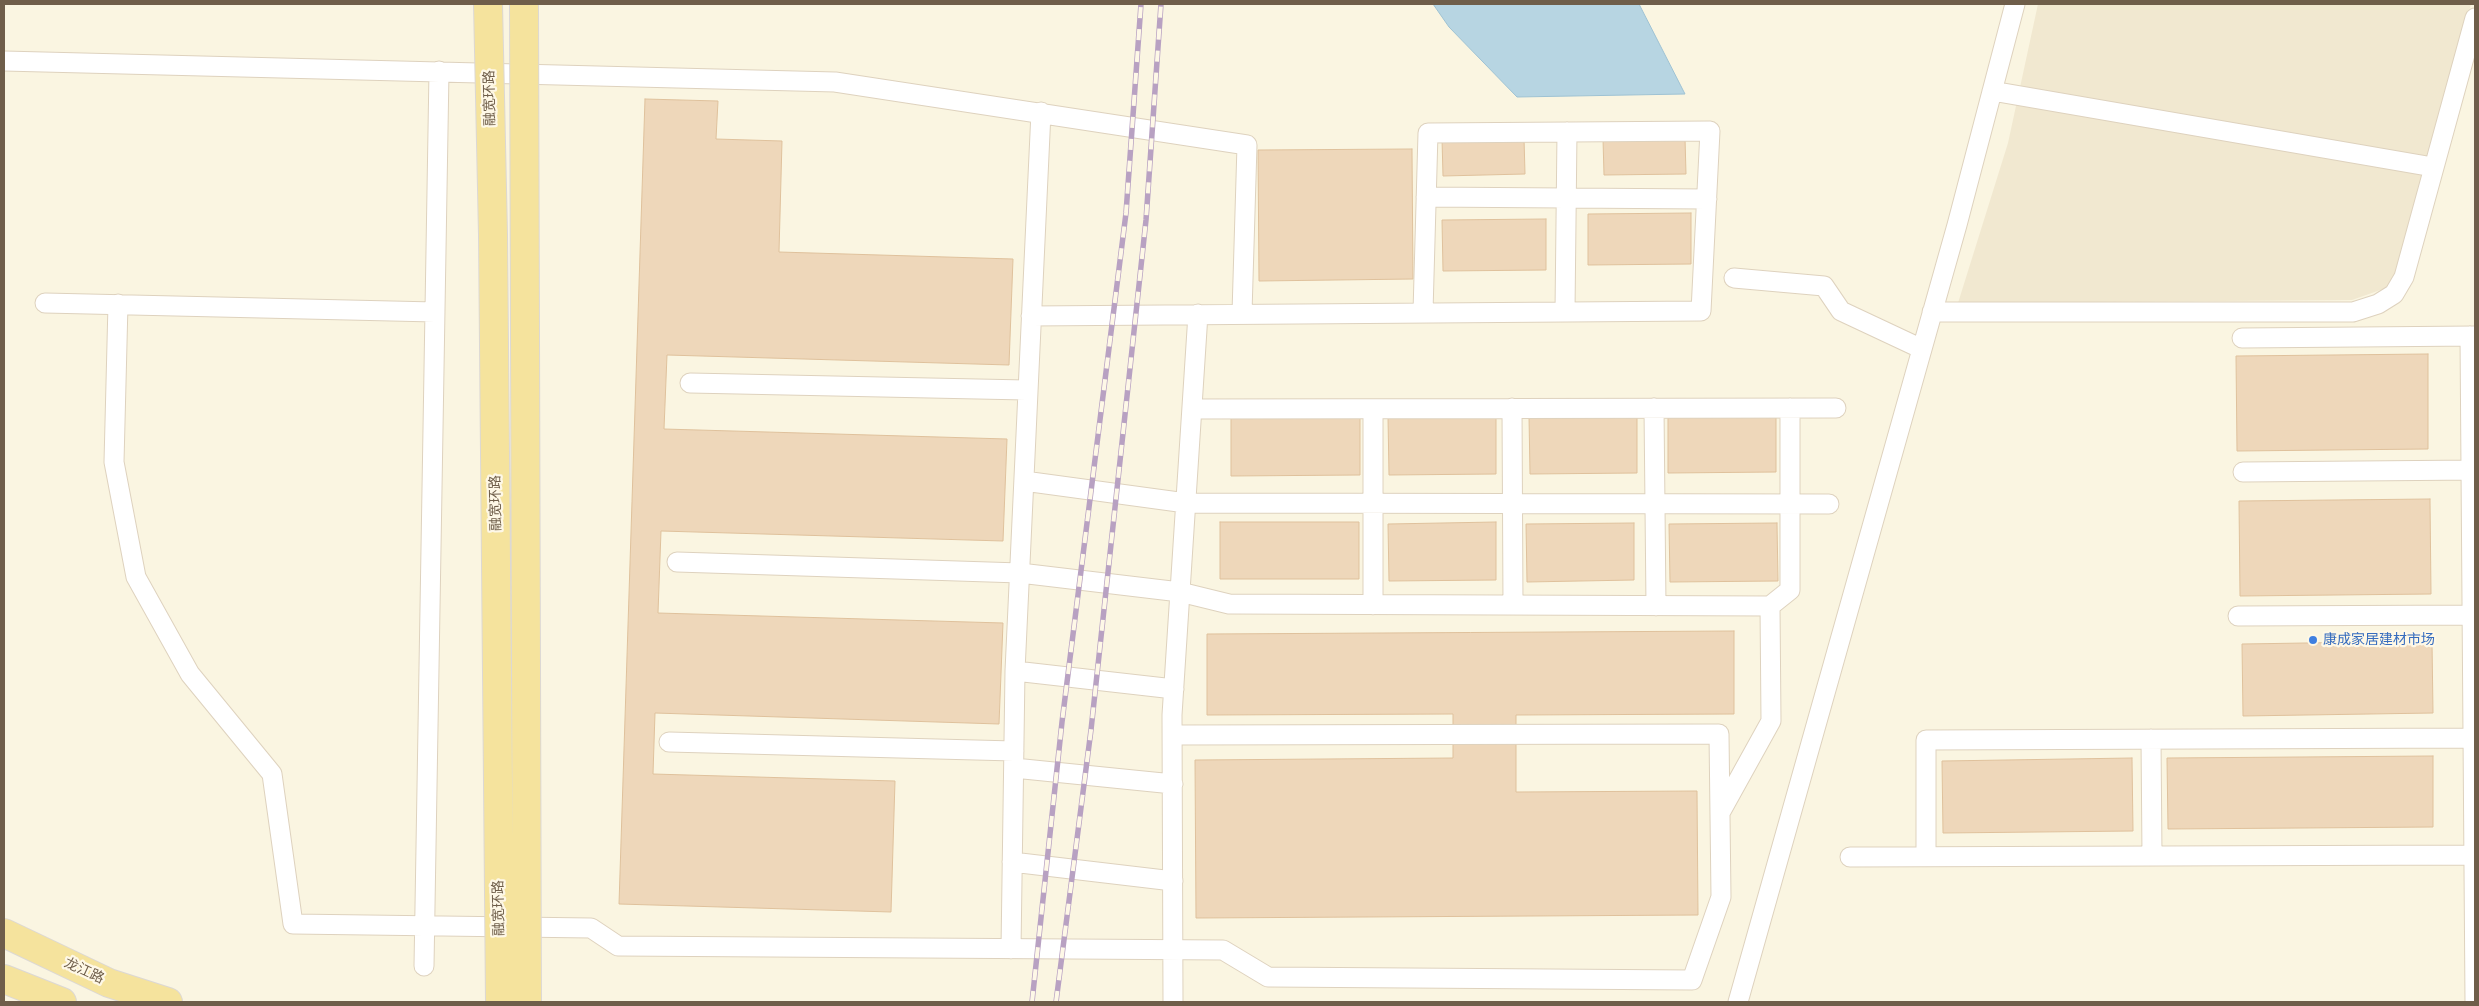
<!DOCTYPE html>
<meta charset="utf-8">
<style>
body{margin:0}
#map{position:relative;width:2479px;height:1006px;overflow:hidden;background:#faf5e1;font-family:Manrope,sans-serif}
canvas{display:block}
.frame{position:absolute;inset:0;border:5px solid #6f5e4a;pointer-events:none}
</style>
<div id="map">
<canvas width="2479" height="1006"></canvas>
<div class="frame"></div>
</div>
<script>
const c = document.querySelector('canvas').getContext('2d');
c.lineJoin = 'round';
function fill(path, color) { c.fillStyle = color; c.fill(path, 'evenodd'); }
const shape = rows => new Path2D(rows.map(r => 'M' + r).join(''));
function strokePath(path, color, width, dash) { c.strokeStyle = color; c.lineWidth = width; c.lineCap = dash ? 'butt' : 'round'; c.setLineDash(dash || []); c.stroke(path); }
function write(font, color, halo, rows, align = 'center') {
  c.font = font + ' Manrope,"Noto Sans SC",sans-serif'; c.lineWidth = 4.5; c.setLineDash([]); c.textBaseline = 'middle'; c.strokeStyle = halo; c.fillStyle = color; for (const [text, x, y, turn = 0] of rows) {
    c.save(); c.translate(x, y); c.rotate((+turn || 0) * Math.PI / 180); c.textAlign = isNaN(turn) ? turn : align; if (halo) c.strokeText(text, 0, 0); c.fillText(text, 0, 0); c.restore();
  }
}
fill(shape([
 [2038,4,2471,4,2400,268,2386,288,2352,300,1958,303,2008,143]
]), '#f1e8d0');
const water = shape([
 [1433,4,1639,4,1685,94,1517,97,1449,27,1433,4]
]);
fill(water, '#b7d5e2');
strokePath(water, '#9ec2d3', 1);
const building = shape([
 [645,99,718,101,716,139,782,141,779,252,1013,259,1009,365,667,355,664,429,1007,439,1003,541,661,531,658,613,1003,623,999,724,655,713,653,774,895,781,891,912,619,904,645,99],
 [1524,138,1525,174,1443,176,1442,139,1524,138],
 [1685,138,1686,174,1604,175,1603,139,1685,138],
 [1412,149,1413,279,1259,281,1258,150,1412,149],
 [1691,213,1691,264,1588,265,1588,214,1691,213],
 [1546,219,1546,270,1443,271,1442,220,1546,219],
 [2428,354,2428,449,2237,451,2236,356,2428,354],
 [1776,414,1776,472,1668,473,1668,415,1776,414],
 [1637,415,1637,473,1530,474,1529,416,1637,415],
 [1496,416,1496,474,1389,475,1388,417,1496,416],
 [1231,417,1360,417,1360,475,1231,476,1231,417],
 [2430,499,2431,594,2240,596,2239,501,2430,499],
 [1220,522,1359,522,1359,579,1220,579,1220,522],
 [1496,522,1496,580,1389,581,1388,524,1496,522],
 [1634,523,1634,580,1527,582,1526,524,1634,523],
 [1777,523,1778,581,1670,582,1669,524,1777,523],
 [1734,631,1734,714,1516,715,1516,792,1697,791,1698,915,1196,918,1195,760,1453,758,1453,714,1207,715,1207,634,1734,631],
 [2432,641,2433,713,2243,716,2242,644,2432,641],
 [2433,756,2433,827,2168,829,2167,758,2433,756],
 [2132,758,2133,831,1943,833,1942,761,2132,758]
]);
fill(building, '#eed7ba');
strokePath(building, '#dfc19c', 1);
const street = shape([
 [4,61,835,82,1247,145,1242,313],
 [1992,91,2433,167],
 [1426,197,1707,199],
 [1734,278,1824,286,1841,311,1922,349],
 [45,303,435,312],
 [118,304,114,462,136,577,190,674,272,774,293,924,591,928,618,946,1223,950,1268,977,1692,980,1721,897,1719,734,1173,735],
 [1565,311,1567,132],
 [1932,312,2353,312,2378,304,2394,294,2404,277,2475,18],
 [1031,316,1701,311,1710,131,1428,133,1423,312],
 [2470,336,2475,1002],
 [2242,338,2475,336],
 [690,383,1026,390],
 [1512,408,1513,605],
 [1654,408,1656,606],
 [1192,409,1836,408],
 [2243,472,2475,470],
 [1024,481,1186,503,1829,504],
 [677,562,1020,573,1180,592,1229,604,1770,606],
 [1373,605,1373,409],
 [2238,616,2475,615],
 [1015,671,1174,689],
 [2151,739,2152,856],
 [669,742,1014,751],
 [1014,768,1173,784],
 [1720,813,1771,721,1770,606,1790,590,1790,408],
 [1850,857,2475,855],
 [1926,857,1926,740,2475,738],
 [1012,862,1173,881],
 [1011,949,1015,671,1041,112],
 [424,966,439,71],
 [1173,1002,1172,715,1198,314],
 [1738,1002,1957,225,2015,4]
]);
const primary = shape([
 [4,933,109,983,168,1002],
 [4,979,62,1002]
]);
strokePath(street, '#ded2be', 21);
strokePath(primary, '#dcd8d4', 30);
strokePath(street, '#fff', 19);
strokePath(primary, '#f5e39d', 28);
const rail = shape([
 [1032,1002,1062,722,1126,213,1141,4],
 [1056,1002,1091,730,1146,220,1161,4]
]);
strokePath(rail, '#b8a1c2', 5.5);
strokePath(rail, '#fef8e7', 4, [11]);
const primaryBridge = shape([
 [488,4,493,235,500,1002],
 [524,4,527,1002]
]);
strokePath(primaryBridge, '#dcd8d4', 30, []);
strokePath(primaryBridge, '#f5e39d', 28);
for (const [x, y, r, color] of [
 [2313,640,5,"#3f7fe0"]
]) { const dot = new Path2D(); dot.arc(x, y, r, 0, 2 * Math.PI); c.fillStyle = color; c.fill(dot); strokePath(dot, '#fef8e7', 2); }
write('14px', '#6f5e4a', '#fef8e7', [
 ["融宽环路",490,98,-91],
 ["融宽环路",496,503,-91],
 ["融宽环路",499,908,-91],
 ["龙江路",84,971,25]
]);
write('14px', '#366cbe', '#fef8e7', [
 ["康成家居建材市场",2323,640]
], 'left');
</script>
